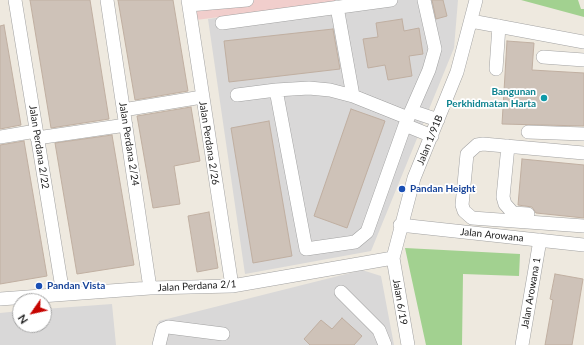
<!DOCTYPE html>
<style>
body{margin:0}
#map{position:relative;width:584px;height:345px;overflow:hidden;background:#eee9df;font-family:Lato,sans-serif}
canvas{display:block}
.north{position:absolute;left:12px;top:293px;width:40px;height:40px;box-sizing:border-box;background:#fff;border:1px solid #a4a4a4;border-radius:50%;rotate:236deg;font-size:11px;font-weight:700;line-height:16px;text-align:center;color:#1b1b1b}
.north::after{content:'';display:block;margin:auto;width:14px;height:18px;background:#c60400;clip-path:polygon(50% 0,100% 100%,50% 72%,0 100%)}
</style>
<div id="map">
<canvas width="584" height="345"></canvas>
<div class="north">N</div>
</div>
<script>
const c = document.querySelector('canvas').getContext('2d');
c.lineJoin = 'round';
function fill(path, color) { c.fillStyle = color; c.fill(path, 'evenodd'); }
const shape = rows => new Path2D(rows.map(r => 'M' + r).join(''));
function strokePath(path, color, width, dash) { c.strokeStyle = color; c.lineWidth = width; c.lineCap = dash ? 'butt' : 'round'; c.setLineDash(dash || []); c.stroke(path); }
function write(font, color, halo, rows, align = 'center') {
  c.font = font + ' Lato,sans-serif'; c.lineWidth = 3.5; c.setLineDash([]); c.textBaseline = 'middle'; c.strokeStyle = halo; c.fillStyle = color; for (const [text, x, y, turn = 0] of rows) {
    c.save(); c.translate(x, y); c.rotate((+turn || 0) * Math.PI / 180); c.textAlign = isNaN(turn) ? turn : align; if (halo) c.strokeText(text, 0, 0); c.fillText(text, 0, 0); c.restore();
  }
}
fill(shape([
 [353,0,458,0,454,48,371,251,245,274,208,19],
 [362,270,381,276,394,345,154,345,159,321],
 [112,304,116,345,0,345,0,313,20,311,20,325,44,325,44,309]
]), '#d9d8d8');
fill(shape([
 [193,0,353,0,196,20]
]), '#f1cecc');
fill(shape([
 [521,0,578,0,581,9,584,9,584,17],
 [405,248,520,254,519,276,463,274,462,345,426,345]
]), '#a2d190');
const building = shape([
 [30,0,90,0,109,119,51,128,30,0],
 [118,0,173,0,188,91,135,100,118,0],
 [432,0,443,0,447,16,436,19,432,0],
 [402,19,404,31,419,28,423,54,409,56,412,76,388,80,385,65,368,68,363,39,378,37,376,23,402,19],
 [4,25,21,125,0,129,0,26,4,25],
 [333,29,340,69,229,82,224,41,333,29],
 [507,41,534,43,532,70,584,73,584,126,502,124,507,41],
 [191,107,200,161,174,166,180,204,153,208,137,116,191,107],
 [351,109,385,121,347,228,314,216,351,109],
 [269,121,292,256,253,263,231,128,269,121],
 [112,135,134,265,77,274,55,143,112,135],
 [24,141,47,276,0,284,0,145,24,141],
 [522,159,584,165,584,218,536,213,532,207,518,205,522,159],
 [209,212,218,268,197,272,188,216,209,212],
 [555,274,583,279,572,345,545,345,553,300,550,299,555,274],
 [342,318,362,336,354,345,310,345,304,339,321,320,332,329,342,318]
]);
fill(building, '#cec2b8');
strokePath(building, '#c0afa1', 1);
const minor = shape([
 [15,0,63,294],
 [107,0,150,288],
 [188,0,232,286],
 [189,5,247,0],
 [337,7,353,96],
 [471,21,584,42],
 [222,23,391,0],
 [543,57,584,60],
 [496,69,499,26],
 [276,90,306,249,355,242,367,232,405,125,429,70,435,49,424,0],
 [237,95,276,90,309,88,330,90,353,96,408,118],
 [123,110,202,97],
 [411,111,438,120],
 [405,125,432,136],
 [528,132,584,134],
 [0,137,36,131],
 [37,138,126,125],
 [508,146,503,197,505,204,513,213,528,214],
 [584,153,483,144,477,145,467,154,462,205,464,211,472,218,584,226],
 [400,225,584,245],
 [341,292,379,330,385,345],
 [0,299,150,288,232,286,393,258],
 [159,345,163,329,168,327,223,334],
 [408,345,393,258,414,178,457,72,476,0],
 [522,345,540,240]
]);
strokePath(minor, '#a2a2a2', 14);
strokePath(minor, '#fff', 13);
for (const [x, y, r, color] of [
 [544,98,4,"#0f9aa8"],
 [402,189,4,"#1a4fb4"],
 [39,286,4,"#1a4fb4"]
]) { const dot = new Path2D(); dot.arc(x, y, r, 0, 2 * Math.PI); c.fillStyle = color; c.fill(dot); strokePath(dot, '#fff', 1.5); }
write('bold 10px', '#0d838f', '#fff', [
 ["Bangunan",536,92],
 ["Perkhidmatan Harta",536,104]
], 'right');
write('10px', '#1b1b1b', '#fff', [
 ["Jalan 1/91B",430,140,-68],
 ["Jalan Perdana 2/26",209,143,81],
 ["Jalan Perdana 2/24",129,144,81],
 ["Jalan Perdana 2/22",39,147,81],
 ["Jalan Arowana",492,235,6],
 ["Jalan Perdana 2/1",197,286,-3],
 ["Jalan Arowana 1",531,293,-80],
 ["Jalan 6/19",400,302,80]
]);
write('bold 10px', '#164399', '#fff', [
 ["Pandan Height",410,189],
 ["Pandan Vista",47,286]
], 'left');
</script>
